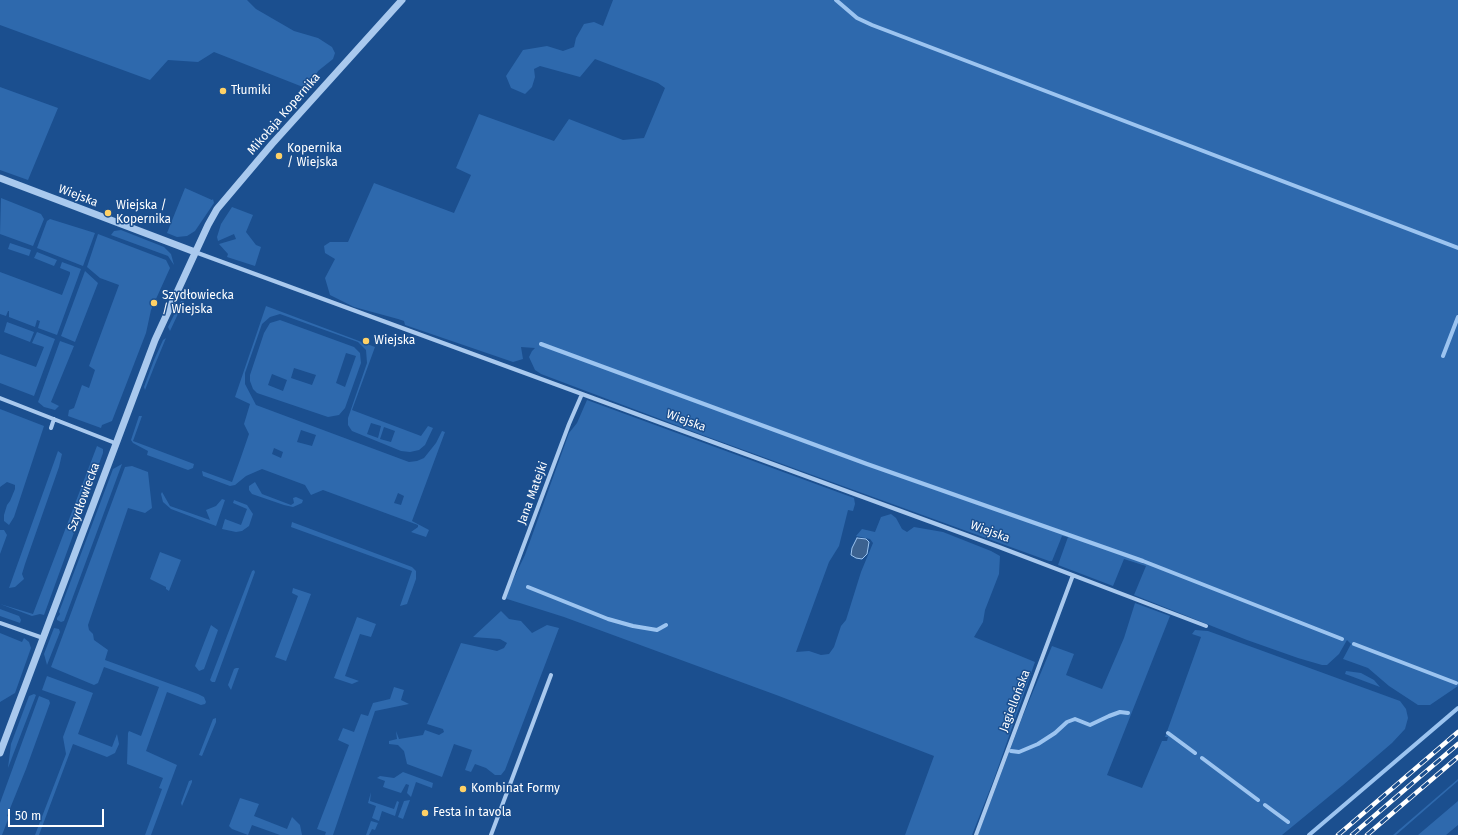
<!DOCTYPE html>
<meta charset="utf-8">
<style>
body{margin:0}
#map{position:relative;width:1458px;height:835px;overflow:hidden;background:#1b4f8f;font-family:"Fira Sans",sans-serif}
canvas{display:block}
.scale{position:absolute;left:8px;top:809px;width:96px;height:18px;box-sizing:border-box;border:2px solid #fff;border-top:0;padding-left:5px;font-size:12px;line-height:14px;white-space:nowrap;color:#fff;-webkit-text-stroke:3px #1b4f8f;paint-order:stroke}
</style>
<div id="map">
<canvas width="1458" height="835"></canvas>
<div class="scale">50 m</div>
</div>
<script>
const c = document.querySelector('canvas').getContext('2d');
c.lineJoin = 'round';
function fill(path, color) { c.fillStyle = color; c.fill(path, 'evenodd'); }
const shape = rows => new Path2D(rows.map(r => 'M' + r).join(''));
function strokePath(path, color, width, dash) { c.strokeStyle = color; c.lineWidth = width; c.lineCap = dash ? 'butt' : 'round'; c.setLineDash(dash || []); c.stroke(path); }
function write(font, color, halo, rows, align = 'center') {
  c.font = font + ' "Fira Sans",sans-serif'; c.lineWidth = 3; c.setLineDash([]); c.textBaseline = 'middle'; c.strokeStyle = halo; c.fillStyle = color; for (const [text, x, y, turn = 0] of rows) {
    c.save(); c.translate(x, y); c.rotate((+turn || 0) * Math.PI / 180); c.textAlign = isNaN(turn) ? turn : align; if (halo) c.strokeText(text, 0, 0); c.fillText(text, 0, 0); c.restore();
  }
}
fill(shape([
 [0,0,247,0,256,9,294,31,318,38,332,47,335,53,333,59,318,71,308,89,214,52,198,62,168,60,150,80,0,25],
 [613,0,1458,0,1458,686,1430,705,1418,705,1389,686,1368,668,1343,659,1351,644,1347,640,1339,654,1327,665,1322,665,1298,658,1247,640,1134,595,1146,566,1124,559,1113,586,1058,565,1068,537,1062,536,1052,561,1049,561,697,433,541,374,535,370,529,357,532,351,535,348,521,347,523,359,513,362,405,325,404,321,398,319,354,307,330,295,325,278,335,259,325,253,324,246,330,242,348,242,374,183,454,213,471,175,456,168,479,114,554,141,569,119,623,140,644,138,665,88,658,83,595,59,580,77,540,66,534,69,535,77,532,87,525,94,511,88,506,76,523,50,547,46,563,51,574,47,576,38,584,24,594,22,603,26],
 [0,87,58,108,28,180,0,170],
 [185,188,212,200,213,199,214,203,195,231,187,236,177,237,167,233],
 [1,198,41,214,44,219,33,246,0,234],
 [232,207,253,215,246,232,256,245,261,247,255,266,227,257,228,254,219,244,236,239,234,234,218,241,217,237,221,224],
 [50,219,95,233,83,266,37,248,47,221],
 [121,230,164,247,171,254,174,265,168,256,111,235,114,231],
 [98,234,166,260,170,268,151,310,146,333,112,421,102,425,101,428,68,416,69,410,74,408,82,385,89,388,95,370,89,366,119,285,100,278,87,267],
 [10,243,31,250,29,256,8,249],
 [37,252,57,260,54,266,34,258],
 [62,262,81,269,57,335,38,328,40,321,37,320,35,327,9,317,9,311,8,311,6,316,0,314,0,272,62,295,70,274,70,272,60,268],
 [85,271,98,283,75,342,61,336],
 [181,301,184,301,170,331,168,327],
 [266,306,375,347,352,410,421,436,428,426,433,428,425,445,419,450,410,452,401,451,352,431,348,425,348,418,367,363,366,350,358,342,280,314,270,317,262,324,245,373,245,384,256,405,409,462,417,461,424,458,436,443,442,431,445,432,412,521,429,530,426,537,411,532,418,527,418,525,323,490,311,495,305,485,262,469,246,476,235,485,230,486,203,476,202,471,232,482,240,460,249,434,244,424,250,404,235,397],
 [371,423,381,426,378,438,367,434],
 [384,427,395,431,391,442,380,439],
 [301,430,316,435,312,446,297,442],
 [274,448,283,452,281,458,272,454],
 [398,493,404,496,401,505,394,503],
 [280,320,354,347,360,353,361,363,345,408,339,415,328,417,257,393,253,389,250,381,250,375,264,333,270,323],
 [346,353,356,356,345,387,336,383],
 [294,368,316,375,312,385,291,378],
 [272,374,287,380,283,391,268,385],
 [7,322,34,332,30,342,4,332],
 [37,332,55,339,34,396,0,383,0,354,36,367,44,347,32,343],
 [166,338,154,367,145,390,144,387,154,360,163,340],
 [60,341,74,346,51,402,59,406,55,410,44,407,38,402],
 [587,400,854,498,855,504,853,511,848,510,839,546,829,562,796,652,809,651,821,655,829,654,834,647,841,626,846,620,861,572,873,543,870,539,856,536,862,529,875,532,881,517,891,514,896,518,902,529,907,532,914,527,943,532,991,551,1000,556,999,574,985,610,983,622,974,637,1035,662,994,779,972,835,905,835,934,756,779,696,564,617,504,598,525,555,569,433,577,423],
 [0,409,44,426,14,517,9,525,4,521,4,515,7,505,10,501,15,489,15,485,7,482,0,487],
 [139,416,142,416,133,441,194,464,193,468,188,470,147,455,148,451,133,443,131,440],
 [97,446,103,449,103,453,44,615,40,614,32,616,0,604,33,614],
 [58,451,62,454,59,467,25,564,22,574,24,579,15,587,9,588],
 [122,464,64,621,61,622,57,620,57,618,60,614,59,612,113,469],
 [132,466,148,472,152,508,145,513,128,508,88,625,89,630,93,634,94,640,108,650,105,660,198,694,204,697,206,702,205,704,201,705,167,692,146,751,177,765,151,835,145,835,162,789,159,788,163,778,127,764,128,733,129,731,141,736,159,687,104,667,98,683,94,685,51,667,125,467],
 [255,482,262,494,291,505,294,503,293,498,296,497,303,500,302,503,293,507,284,505,252,494,249,490,249,486],
 [162,492,170,506,210,520,206,510,216,506,222,499,225,500,216,526,171,509,163,502,161,494],
 [234,500,247,505,253,514,249,526,242,531,236,532,222,529,225,519,241,525,247,509,233,503],
 [292,522,412,567,416,571,416,579,407,604,400,606,412,571,291,527],
 [0,530,4,530,7,535,0,554],
 [160,552,181,560,169,591,166,589,166,587,150,579],
 [254,570,255,572,215,682,212,682,210,680,252,571],
 [293,588,311,594,286,661,275,657,298,596,292,593],
 [1135,603,1170,616,1107,775,1142,788,1162,741,1167,741,1168,737,1165,737,1201,637,1192,634,1195,630,1208,631,1400,701,1406,709,1408,718,1405,729,1392,743,1343,785,1282,835,978,835,1022,718,1052,646,1074,654,1066,675,1102,689,1124,638],
 [0,609,19,616,21,620,20,623,0,616],
 [501,611,509,619,521,621,532,633,547,625,559,628,505,770,501,775,495,775,486,768,475,764,471,772,465,770,472,750,454,744,442,777,407,764,404,751,398,745,389,744,389,741,397,739,396,731,399,739,423,735,425,730,439,735,444,732,443,729,427,724,461,643,497,651,504,648,507,643,500,639,473,637],
 [357,617,376,624,371,637,360,634,345,676,359,681,352,684,334,678],
 [211,625,218,630,217,633,204,669,199,671,195,666],
 [54,628,59,629,60,632,47,665,44,654],
 [0,633,22,642,24,638,29,642,31,648,15,693,0,702],
 [236,668,239,668,231,690,228,685,234,669],
 [1346,671,1361,673,1374,680,1380,687,1348,675,1345,674],
 [47,676,93,693,78,734,112,747,117,734,119,744,115,753,107,757,73,744,39,835,35,835,66,754,63,737,76,702,42,690],
 [394,687,404,690,401,700,409,704,375,711,333,835,325,835,326,832,317,829,349,745,338,740,343,728,354,732,361,714,368,716,373,703,390,699],
 [34,694,36,695,8,768,11,744,29,696],
 [39,696,49,700,50,703,26,769,7,816,9,817,2,835,0,835,0,803],
 [216,718,216,722,202,756,199,755,213,719],
 [403,772,433,783,432,788,416,782,411,797,407,793,409,785,406,784,401,793,383,787,385,781,377,778,380,776,394,778],
 [1458,779,1458,781,1396,835,1393,835],
 [192,780,192,782,182,806,181,803,189,781],
 [371,792,370,801,394,809,397,801,399,802,395,816,382,811,379,821,372,818,376,806,368,803],
 [240,798,259,804,254,816,287,829,292,817,300,825,302,835,280,835,252,825,248,835,232,829,229,826],
 [410,800,403,819,398,817,404,801],
 [1458,801,1458,825,1446,835,1418,835],
 [371,821,378,823,375,830,372,829,369,835,366,835]
]), '#2e69ad');
const water = shape([
 [857,538,866,539,869,542,867,554,862,559,856,558,851,555,852,548,857,538]
]);
fill(water, '#3c6290');
strokePath(water, '#9cc4f0', 1);
strokePath(shape([
 [836,0,857,18,872,25,1458,248],
 [541,344,867,464,1143,561,1342,639],
 [1443,356,1458,317],
 [528,587,608,619,633,626,657,630,666,625],
 [1354,644,1456,683],
 [1168,733,1195,753],
 [1011,751,1019,752,1038,744,1055,733,1067,722,1075,719,1090,725,1109,716,1120,712,1128,713],
 [1202,758,1258,800],
 [1265,805,1288,822],
 [1309,835,1458,708]
]), '#9cc4f0', 4);
strokePath(shape([
 [195,252,999,547,1206,626],
 [0,398,115,443],
 [51,428,54,419],
 [504,598,569,424,582,394],
 [0,623,43,638],
 [491,835,551,675],
 [976,835,1073,575]
]), '#a9c9ee', 4);
strokePath(shape([
 [0,178,195,252],
 [0,753,155,340,208,225,217,209,272,144,402,0]
]), '#a9c9ee', 7);
const rail = shape([
 [1338,835,1458,732],
 [1352,835,1458,744],
 [1367,835,1458,757]
]);
strokePath(rail, '#fff', 4.5);
strokePath(rail, '#1b4f8f', 3, [9]);
for (const [x, y, r, color] of [
 [223,91,4,"#ffd166"],
 [279,156,4,"#ffd166"],
 [108,213,4,"#ffd166"],
 [154,303,4,"#ffd166"],
 [366,341,4,"#ffd166"],
 [463,789,4,"#ffd166"],
 [425,813,4,"#ffd166"]
]) { const dot = new Path2D(); dot.arc(x, y, r, 0, 2 * Math.PI); c.fillStyle = color; c.fill(dot); strokePath(dot, '#1b4f8f', 1.5); }
write('12px', '#fff', '#1b4f8f', [
 ["Tłumiki",231,91],
 ["Kopernika",287,149],
 ["/ Wiejska",287,163],
 ["Wiejska /",116,206],
 ["Kopernika",116,220],
 ["Szydłowiecka",162,296],
 ["/ Wiejska",162,310],
 ["Wiejska",374,341],
 ["Kombinat Formy",471,789],
 ["Festa in tavola",433,813]
], 'left');
write('12px', '#fff', '#1b4f8f', [
 ["Mikołaja Kopernika",284,114,-49],
 ["Wiejska",78,196,21],
 ["Wiejska",686,421,20],
 ["Jana Matejki",533,493,-70],
 ["Szydłowiecka",84,497,-70],
 ["Wiejska",990,532,20],
 ["Jagiellońska",1015,701,-69]
]);
</script>
